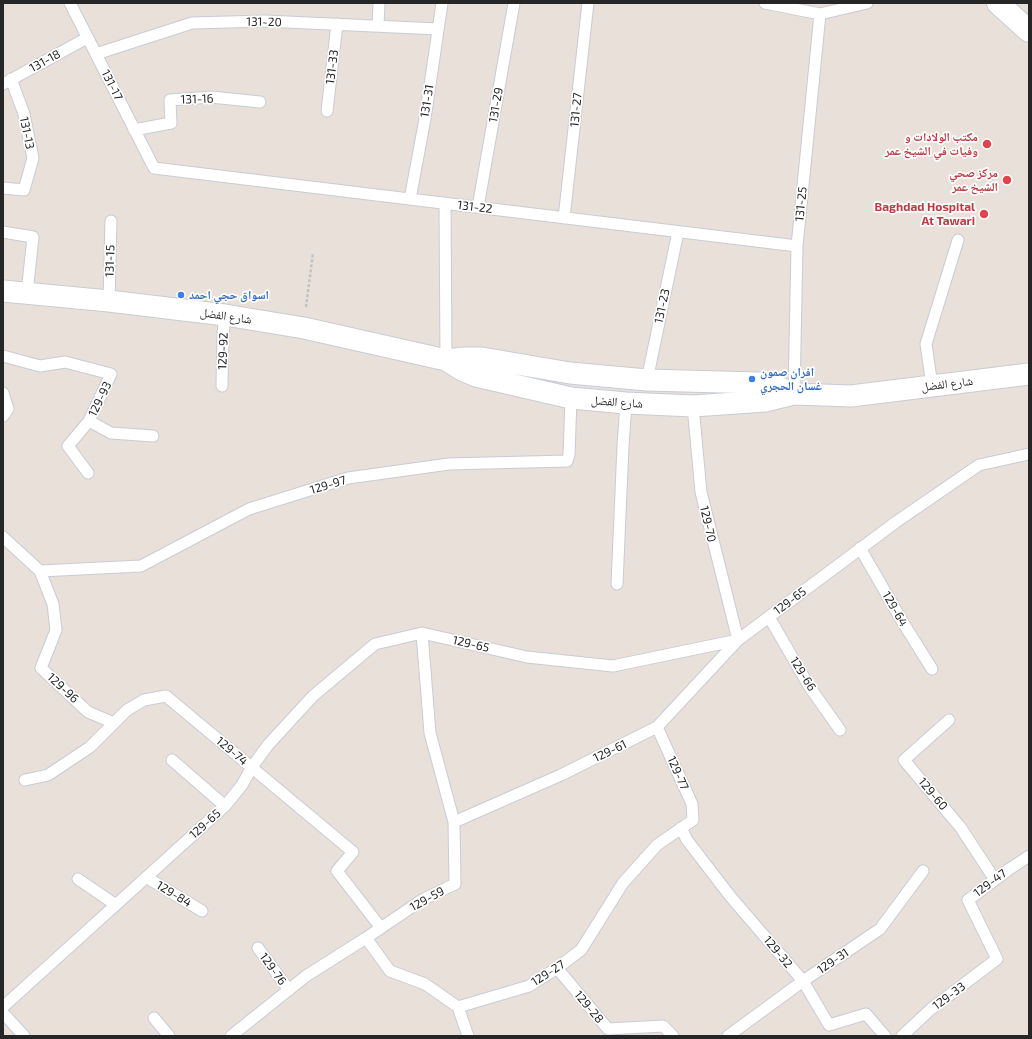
<!DOCTYPE html>
<meta charset="utf-8">
<style>
body{margin:0}
#map{position:relative;width:1032px;height:1039px;overflow:hidden;background:#e8e0d9;font-family:"Exo 2",sans-serif}
canvas{display:block}
.frame{position:absolute;inset:0;border:4px solid #262626;pointer-events:none}
</style>
<div id="map">
<canvas width="1032" height="1039"></canvas>
<div class="frame"></div>
</div>
<script>
const c = document.querySelector('canvas').getContext('2d');
c.lineJoin = 'round';
const shape = rows => new Path2D(rows.map(r => 'M' + r).join(''));
function strokePath(path, color, width, dash) { c.strokeStyle = color; c.lineWidth = width; c.lineCap = dash ? 'butt' : 'round'; c.setLineDash(dash || []); c.stroke(path); }
function write(font, color, halo, rows, align = 'center') {
  c.font = font + ' "Exo 2","Noto Naskh Arabic",sans-serif'; c.lineWidth = 3.5; c.setLineDash([]); c.textBaseline = 'middle'; c.strokeStyle = halo; c.fillStyle = color; for (const [text, x, y, turn = 0] of rows) {
    c.save(); c.translate(x, y); c.rotate((+turn || 0) * Math.PI / 180); c.textAlign = isNaN(turn) ? turn : align; if (halo) c.strokeText(text, 0, 0); c.fillText(text, 0, 0); c.restore();
  }
}
const service = shape([
 [70,3,154,168,797,246],
 [765,3,820,14,867,3],
 [378,26,379,3],
 [96,54,192,23,265,21,438,29],
 [3,84,87,38],
 [327,111,337,24],
 [134,130,171,123,170,100,211,97,260,102],
 [3,188,24,190,33,158,24,114,11,79],
 [410,199,425,119,442,3],
 [445,203,446,360],
 [478,207,514,3],
 [564,218,588,3],
 [3,232,33,237,27,293],
 [109,301,111,221],
 [3,356,40,366,65,362,111,374,89,421,68,446,88,473],
 [647,380,678,232],
 [222,386,223,334,225,315],
 [932,386,926,344,958,240],
 [3,393,8,409,3,416],
 [794,394,797,246,820,14],
 [89,421,111,433,153,436],
 [3,537,40,571,53,604,56,630,41,668,88,712,114,723],
 [860,548,902,621,932,669],
 [40,571,141,566,249,509,348,478,449,464,567,461,569,455,571,398],
 [617,584,623,446,626,403],
 [769,617,809,686,840,730],
 [949,720,904,760,961,828,995,880],
 [172,760,225,806],
 [25,780,48,775,90,747,127,710,144,700,166,696,353,852,337,871,381,928],
 [454,822,561,775,657,727,738,640,701,492,693,406],
 [681,828,687,840,730,896,803,981,829,1025,866,1014,885,1036],
 [146,877,202,911],
 [78,879,116,905],
 [366,938,390,971,425,984,458,1007,529,986,557,968,581,950,623,883,657,845,693,820,692,804,657,727],
 [258,948,289,990],
 [557,968,608,1029,663,1026,673,1036],
 [3,1007,225,806,242,785,252,767,268,745,313,696,375,644,422,633,527,657,613,666,738,640,896,522,979,465,1029,454],
 [458,1007,468,1036],
 [3,1013,24,1036],
 [154,1018,169,1036],
 [231,1036,306,976,366,938,422,900,455,884,454,822,430,733,422,633],
 [728,1036,803,981,880,929,923,871],
 [902,1036,931,1009,997,959,968,900,1008,870,1029,856]
]);
const minor = shape([
 [3,291,109,301,225,315,304,328,446,360,462,370,476,376,571,398,626,403,693,406,765,401,794,394,851,396,1029,374],
 [446,360,464,358,482,358,570,373,647,380,759,383,776,386,794,394]
]);
const tertiary = shape([
 [998,3,1029,31]
]);
strokePath(service, '#c8ccd7', 13);
strokePath(minor, '#c8ccd7', 23);
strokePath(tertiary, '#c8ccd7', 24);
strokePath(shape([
 [306,307,313,253]
]), '#c2c2c2', 2.5, [3, 2]);
strokePath(service, '#fff', 11);
strokePath(minor, '#fff', 21);
strokePath(tertiary, '#fff', 22);
for (const [x, y, r, color] of [
 [987,144,5,"#e0444e"],
 [1007,180,5,"#e0444e"],
 [984,214,5,"#e0444e"],
 [181,295,4,"#3f7fe0"],
 [752,379,4,"#3f7fe0"]
]) { const dot = new Path2D(); dot.arc(x, y, r, 0, 2 * Math.PI); c.fillStyle = color; c.fill(dot); strokePath(dot, '#fff', 1.5); }
write('12px', '#262626', '#fff', [
 ["131-20",264,22,1],
 ["131-18",45,61,-29],
 ["131-33",332,67,-83],
 ["131-17",112,85,63],
 ["131-16",197,99,-2],
 ["131-31",427,101,-81],
 ["131-29",496,105,-80],
 ["131-27",576,110,-84],
 ["131-13",27,133,78],
 ["131-25",801,204,-84],
 ["131-22",475,207,7],
 ["131-15",110,261,-88],
 ["131-23",662,306,-78],
 ["شارع الفضل",226,316,8],
 ["129-92",223,351,-88],
 ["شارع الفضل",947,384,-7],
 ["129-93",100,399,-64],
 ["شارع الفضل",617,402,4],
 ["129-97",328,485,-17],
 ["129-70",708,524,77],
 ["129-65",790,601,-37],
 ["129-64",895,609,60],
 ["129-65",471,644,13],
 ["129-66",803,674,58],
 ["129-96",63,688,43],
 ["129-74",232,751,40],
 ["129-61",610,751,-26],
 ["129-77",678,773,66],
 ["129-60",933,794,50],
 ["129-65",205,824,-42],
 ["129-47",990,883,-37],
 ["129-84",174,894,31],
 ["129-59",427,899,-29],
 ["129-32",778,952,50],
 ["129-31",833,961,-34],
 ["129-76",273,969,54],
 ["129-27",548,973,-33],
 ["129-33",949,996,-37],
 ["129-28",589,1007,50]
]);
write('bold 12px', '#be3a42', '#fff', [
 ["مكتب الولادات و",978,137],
 ["وفيات في الشيخ عمر",978,151],
 ["مركز صحي",998,173],
 ["الشيخ عمر",998,187],
 ["Baghdad Hospital",975,207],
 ["At Tawari",975,221]
], 'right');
write('bold 12px', '#366cbe', '#fff', [
 ["اسواق حجي احمد",189,295],
 ["افران صمون",760,372],
 ["غسان الحجري",760,386]
], 'left');
</script>
